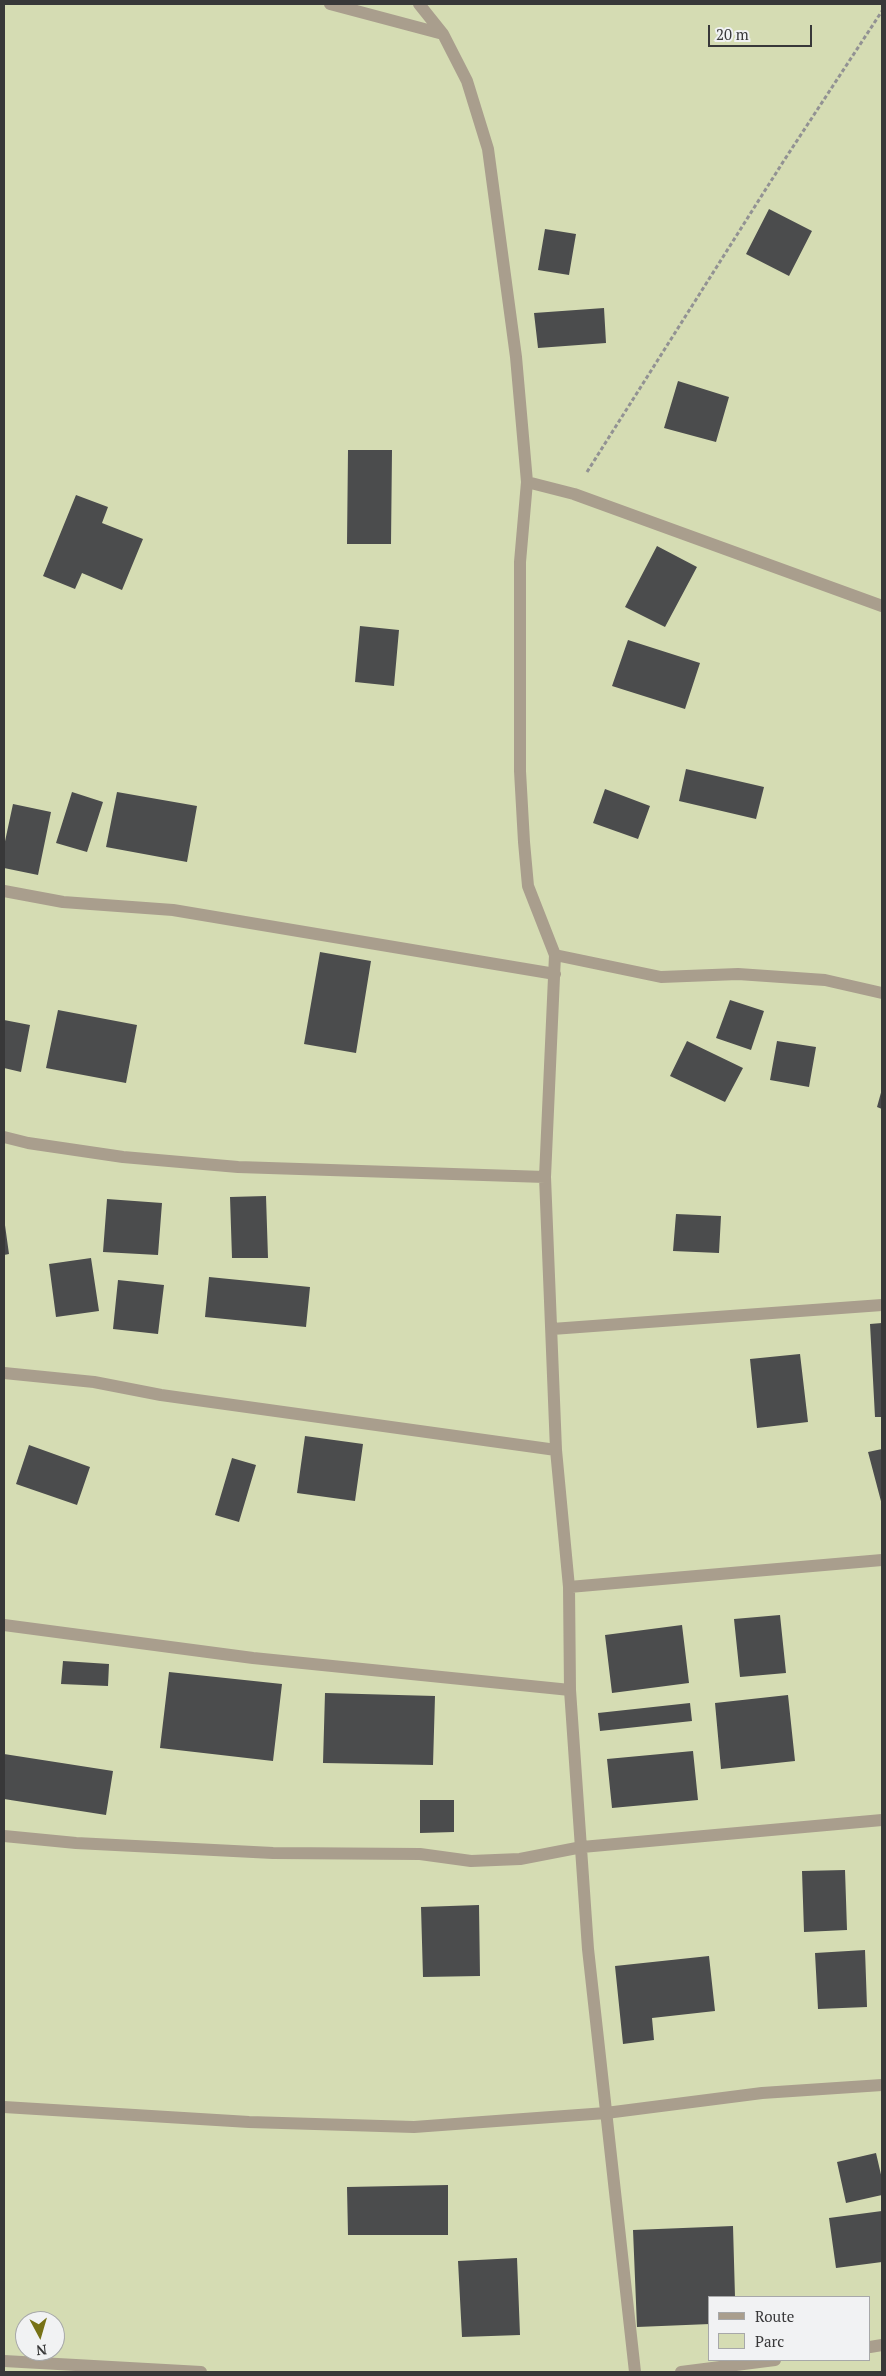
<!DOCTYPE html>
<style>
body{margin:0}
#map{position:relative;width:886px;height:2376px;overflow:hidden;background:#f1f2f3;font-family:"PT Serif",serif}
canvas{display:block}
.frame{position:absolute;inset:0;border:5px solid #383839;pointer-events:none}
.legend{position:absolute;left:708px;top:2296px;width:162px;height:65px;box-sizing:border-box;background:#f1f2f3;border:1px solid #a7a8a9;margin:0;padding:6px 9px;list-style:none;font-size:15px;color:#383839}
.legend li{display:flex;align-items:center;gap:10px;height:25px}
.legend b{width:25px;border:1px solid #a7a8a9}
.north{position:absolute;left:15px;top:2311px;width:50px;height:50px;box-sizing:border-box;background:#f1f2f3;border:1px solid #a7a8a9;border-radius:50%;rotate:174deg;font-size:14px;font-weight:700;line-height:20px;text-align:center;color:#383839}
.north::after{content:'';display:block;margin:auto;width:18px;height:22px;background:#777216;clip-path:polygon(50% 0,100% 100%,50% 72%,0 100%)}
.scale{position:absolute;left:708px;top:25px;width:104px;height:22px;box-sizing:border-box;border:2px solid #383839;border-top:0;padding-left:6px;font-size:15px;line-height:18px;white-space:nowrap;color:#383839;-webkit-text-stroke:4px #f1f2f3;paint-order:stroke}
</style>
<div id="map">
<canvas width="886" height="2376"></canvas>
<div class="frame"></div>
<ul class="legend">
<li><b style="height:6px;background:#a99e8d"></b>Route</li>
<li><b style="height:14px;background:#d5dcb3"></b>Parc</li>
</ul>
<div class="north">N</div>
<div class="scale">20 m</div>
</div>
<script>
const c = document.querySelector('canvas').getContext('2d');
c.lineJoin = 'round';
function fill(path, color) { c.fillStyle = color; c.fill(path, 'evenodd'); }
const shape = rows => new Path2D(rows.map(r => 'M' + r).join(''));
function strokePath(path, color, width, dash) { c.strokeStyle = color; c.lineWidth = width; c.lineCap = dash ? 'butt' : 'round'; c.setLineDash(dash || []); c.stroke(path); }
fill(shape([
 [4,4,882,4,882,2372,4,2372],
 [710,2297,870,2297,870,2360,710,2360],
 [25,2321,55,2321,55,2351,25,2351]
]), '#d5dcb3');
fill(shape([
 [769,209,812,231,789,276,746,254],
 [545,229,576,234,569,275,538,270],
 [604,308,606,343,538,348,534,313],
 [678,381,729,397,716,442,664,428],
 [348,450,392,450,391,544,347,544],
 [76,495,108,507,102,523,143,539,122,590,82,573,75,589,43,576],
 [657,546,697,567,665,627,625,607],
 [360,626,399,630,394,686,355,682],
 [628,640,700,663,685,709,612,686],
 [686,769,764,787,756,819,679,801],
 [605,789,650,806,638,839,593,823],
 [72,792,103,802,87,852,56,843],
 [117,792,197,806,187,862,106,847],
 [13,804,51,812,38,875,4,868,4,846],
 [320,952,371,961,356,1053,304,1044],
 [730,1000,764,1011,751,1050,716,1038],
 [58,1010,137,1025,126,1083,46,1068],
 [4,1020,30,1025,21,1072,4,1068],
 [687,1041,743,1068,725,1102,670,1076],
 [777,1041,816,1047,809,1087,770,1080],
 [882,1089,882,1109,877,1107],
 [266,1196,268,1258,232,1258,230,1197],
 [107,1199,162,1203,158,1255,103,1252],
 [676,1214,721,1216,719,1253,673,1251],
 [4,1218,9,1254,4,1255],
 [91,1258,99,1311,56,1317,49,1264],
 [209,1277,310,1287,306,1327,205,1317],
 [118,1280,164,1285,158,1334,113,1329],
 [882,1323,882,1417,875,1417,870,1324],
 [800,1354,808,1422,757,1428,750,1359],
 [305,1436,363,1444,355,1501,297,1493],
 [29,1445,90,1467,77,1505,16,1484],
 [882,1449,882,1505,868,1452],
 [232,1458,256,1465,239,1522,215,1515],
 [780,1615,786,1673,740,1677,734,1619],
 [682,1625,689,1683,612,1693,605,1635],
 [63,1661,109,1664,108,1686,61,1684],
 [169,1672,282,1684,273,1761,160,1748],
 [325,1693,435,1696,433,1765,323,1763],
 [788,1695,795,1761,721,1769,715,1703],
 [690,1703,692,1721,600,1731,598,1713],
 [693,1751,698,1800,612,1808,607,1759],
 [4,1754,113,1771,106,1815,4,1799],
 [420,1800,454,1800,454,1832,420,1833],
 [845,1870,847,1930,804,1932,802,1871],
 [479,1905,480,1976,423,1977,421,1907],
 [865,1950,867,2007,818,2009,815,1953],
 [709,1956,715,2011,652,2018,654,2040,623,2044,615,1966],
 [876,2153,882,2179,882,2195,846,2203,837,2162],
 [448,2185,448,2235,348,2235,347,2187],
 [882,2211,882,2262,836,2268,829,2218],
 [733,2226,735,2297,710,2297,710,2324,637,2327,633,2230],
 [517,2258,520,2335,462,2337,458,2261]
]), '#4b4c4d');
strokePath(shape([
 [587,472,783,162,882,11]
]), '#929293', 3, [4, 2.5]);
strokePath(shape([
 [330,4,443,34],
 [419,4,443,34,467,81,488,149,516,357,527,482,520,562,520,771,524,842,528,886,555,955,545,1177,556,1450,569,1587,570,1690,588,1949,635,2372],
 [527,482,574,494,882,606],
 [4,891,63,902,173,910,555,974],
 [555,955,661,977,738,974,825,980,882,993],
 [4,1137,28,1143,123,1157,238,1167,545,1177],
 [552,1329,882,1305],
 [4,1373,94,1382,161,1395,556,1450],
 [569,1587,882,1560],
 [4,1625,253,1658,570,1690],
 [4,1836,76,1843,273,1853,420,1854,471,1861,520,1859,582,1847,882,1820],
 [4,2107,249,2122,414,2127,606,2113,762,2093,882,2085],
 [870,2347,882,2345],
 [4,2361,201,2372],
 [681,2372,775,2360]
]), '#a99e8d', 12);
</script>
